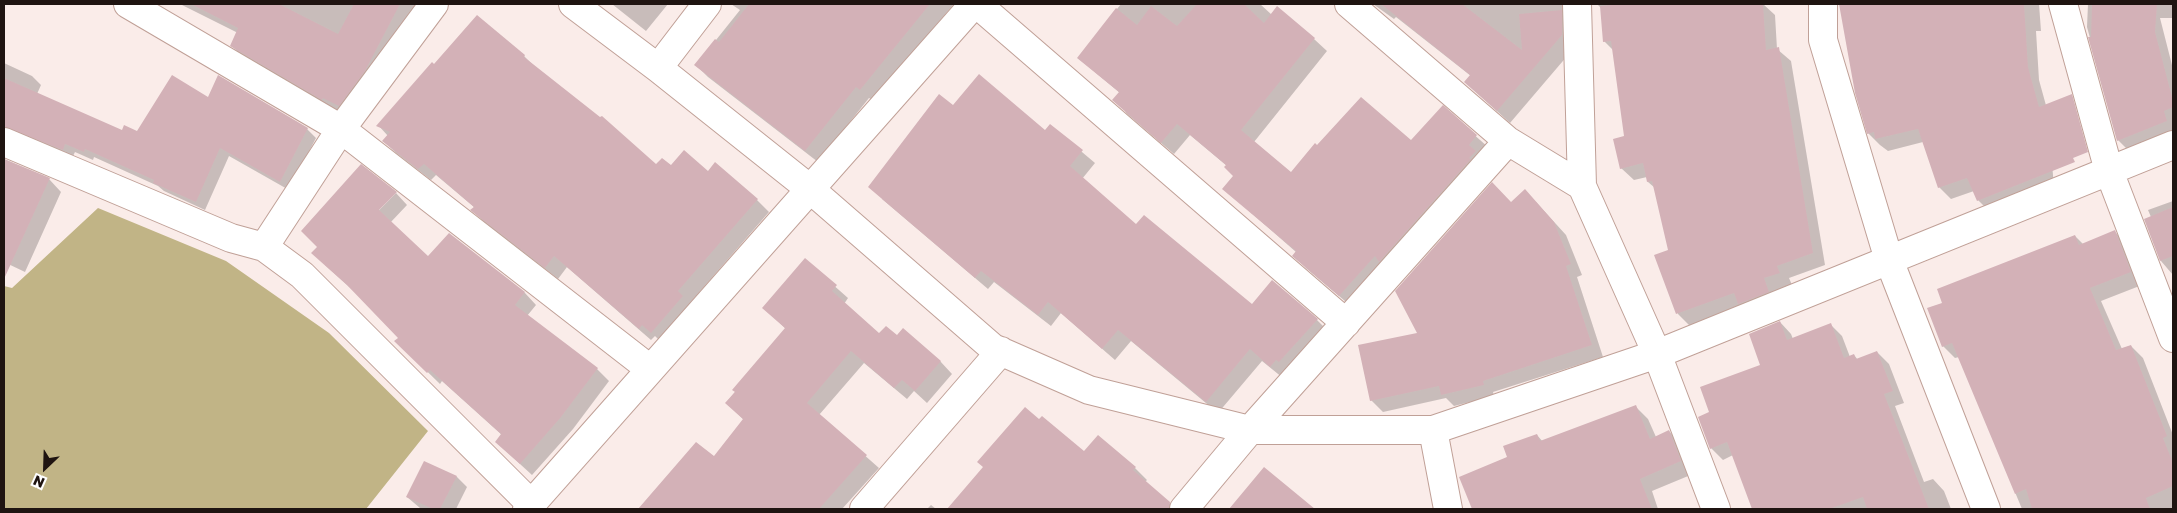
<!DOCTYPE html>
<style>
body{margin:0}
#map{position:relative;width:2177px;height:513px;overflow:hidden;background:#faece9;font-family:"Golos Text",sans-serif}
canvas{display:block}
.frame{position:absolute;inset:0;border:5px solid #1f1411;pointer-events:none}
.north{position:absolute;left:20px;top:443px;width:50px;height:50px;-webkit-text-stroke:4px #fff;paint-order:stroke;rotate:204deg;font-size:14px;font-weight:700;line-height:20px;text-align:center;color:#1f1411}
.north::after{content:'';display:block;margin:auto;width:18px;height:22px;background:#1f1411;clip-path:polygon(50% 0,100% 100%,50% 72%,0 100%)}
</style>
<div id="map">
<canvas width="2177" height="513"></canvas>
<div class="frame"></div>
<div class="north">N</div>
</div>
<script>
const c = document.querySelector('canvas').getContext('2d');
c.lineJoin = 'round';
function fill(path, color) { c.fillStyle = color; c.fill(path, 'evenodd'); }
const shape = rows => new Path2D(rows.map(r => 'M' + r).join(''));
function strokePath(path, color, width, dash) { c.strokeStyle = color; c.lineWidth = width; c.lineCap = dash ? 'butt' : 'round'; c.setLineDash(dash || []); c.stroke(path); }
fill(shape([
 [98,208,226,261,329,333,428,431,366,509,4,509,4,286,12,288]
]), '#c1b486');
fill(shape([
 [180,4,418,4,351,117,335,109,334,111,244,58,232,46,238,33],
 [612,4,668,4,646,31],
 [731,4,954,4,872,100,869,98,818,162,708,77,696,65,740,10],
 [1121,4,1260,4,1272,15,1277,8,1314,39,1327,51,1254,142,1292,174,1318,147,1411,142,1443,107,1489,148,1352,307,1306,268,1296,252,1224,189,1235,176,1227,166,1190,135,1174,154,1126,113,1120,93,1078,58],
 [1373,4,1580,4,1574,48,1510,123,1465,82,1471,76,1396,17,1394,19],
 [1597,4,1763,4,1775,15,1777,49,1791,61,1825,265,1789,278,1792,285,1776,291,1781,304,1690,326,1678,314,1656,256,1670,251,1655,188,1648,182,1647,177,1634,180,1621,168,1626,137,1614,51,1604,41,1602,9],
 [1862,4,2039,4,2041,31,2036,31,2039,80,2047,109,2054,186,1990,212,1978,200,1974,191,1951,199,1939,187,1923,142,1888,151,1880,145,1868,133],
 [2088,4,2173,4,2173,18,2160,18,2173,69,2173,136,2130,152,2118,140,2087,27],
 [524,56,536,68,656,166,708,172,757,200,769,212,689,304,694,309,663,344,655,336,651,340,567,267,558,279,484,222,472,210,474,207,436,175,431,180,396,153,384,141,388,136,378,125,435,66],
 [4,63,32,76,41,85,37,94,122,132,138,133,208,99,307,129,316,138,289,190,229,156,205,210,164,191,158,186,94,157,93,160,75,152,72,158,16,136,7,127,11,118,4,115],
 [953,107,1045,132,1050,125,1095,163,1082,179,1137,226,1252,306,1317,320,1329,332,1283,378,1262,361,1218,413,1131,341,1115,360,1061,313,1051,326,994,282,988,289,882,199],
 [4,159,49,179,61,192,25,272,4,262],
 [396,193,407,205,390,223,428,258,449,235,525,293,536,305,527,316,597,369,609,381,573,429,532,475,496,442,502,435,442,381,440,384,396,341,399,338,357,294,325,265],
 [2173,201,2173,275,2161,261,2146,220,2151,217,2148,210],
 [1536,202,1566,235,1582,275,1577,277,1603,357,1493,392,1494,396,1454,406,1446,398,1383,412,1371,400,1511,204],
 [2115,232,2127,244,2142,285,2101,301,2122,349,2131,346,2143,358,2173,435,2173,509,2022,509,1959,357,1955,358,1943,346,1944,303,2075,236,2083,244],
 [805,260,848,298,844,304,879,335,897,337,940,361,952,374,927,403,914,391,907,399,864,363,819,415,879,468,842,509,639,509,696,444,714,457,744,420,726,403,786,329,764,308],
 [1780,322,1791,334,1793,339,1830,324,1842,336,1850,357,1854,355,1858,360,1877,352,1889,364,1904,403,1895,406,1924,482,1933,479,1944,491,1951,509,1753,509,1733,455,1723,460,1711,448,1711,413,1762,366],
 [1636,407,1648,419,1656,437,1669,431,1681,444,1693,474,1652,491,1658,509,1473,509,1461,478,1508,457,1537,435,1543,442],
 [1039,420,1084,453,1135,468,1147,480,1145,482,1176,509,948,509,984,467],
 [425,463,457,477,467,487,456,509,418,509,420,508,407,497],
 [1264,469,1306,505,1302,509,1231,509],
 [931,505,936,509,927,509]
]), '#0003');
fill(shape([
 [191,4,279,4,338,34,354,4,400,4,365,71,339,106,323,98,322,100,230,46,238,28],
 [749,4,930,4,860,90,856,87,805,151,694,65,715,39,719,42],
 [1197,4,1244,4,1264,23,1277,6,1315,38,1241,130,1291,172,1315,143,1317,145,1361,97,1411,140,1443,105,1477,135,1469,145,1476,151,1469,158,1471,159,1379,262,1375,256,1339,296,1292,256,1296,251,1222,189,1233,176,1224,167,1226,165,1177,124,1161,143,1112,100,1119,92,1077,58,1116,8,1137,25,1151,6,1177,26],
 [1381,4,1462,4,1522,50,1519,14,1562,10,1562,35,1497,111,1464,82,1470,75],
 [1622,4,1763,4,1766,50,1779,47,1813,253,1777,266,1780,273,1764,278,1769,292,1738,304,1734,293,1676,314,1654,255,1668,250,1652,181,1647,182,1643,163,1620,169,1613,139,1624,136,1611,41,1603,42,1600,6],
 [1839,4,2024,4,2028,67,2039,107,2072,94,2088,152,2073,158,2075,162,1977,201,1967,178,1938,188,1918,129,1875,139,1874,132,1867,134,1855,93],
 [2092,4,2157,4,2155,32,2173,101,2173,107,2164,111,2167,121,2117,141,2088,37,2091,37],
 [477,15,525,55,524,57,600,117,602,116,656,164,662,158,671,165,684,150,708,171,715,162,758,199,678,291,683,296,651,333,642,325,639,329,554,256,545,268,470,210,474,207,424,164,418,169,382,141,390,132,376,126,432,62,434,64],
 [979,74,1045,130,1050,124,1083,150,1070,166,1136,224,1144,215,1252,304,1272,280,1318,319,1279,362,1276,360,1270,367,1250,349,1206,402,1118,330,1102,349,1048,302,1038,315,981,271,975,278,868,187,939,94,953,105],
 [172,75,208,97,218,75,308,128,280,182,220,148,196,202,153,183,154,180,85,149,84,152,65,144,63,150,4,127,4,78,122,130,124,125,137,131],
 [4,159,50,178,4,279],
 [361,164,397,192,379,210,428,256,449,233,525,292,515,305,598,368,561,417,520,464,495,442,501,434,430,370,427,373,394,341,398,338,347,285,311,253,317,247,301,231],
 [1492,182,1511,202,1525,189,1554,222,1571,264,1566,266,1592,345,1483,381,1484,385,1441,395,1439,386,1370,401,1358,345,1417,333,1395,291],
 [2173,207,2173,256,2160,261,2144,219],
 [2115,230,2131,272,2090,288,2116,350,2131,345,2167,436,2163,438,2173,463,2173,486,2146,498,2150,509,2032,509,2026,489,2015,494,1952,343,1942,347,1927,308,1942,303,1937,289,2075,235,2079,245],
 [805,258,837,285,832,291,879,333,886,326,897,335,903,328,941,361,915,391,902,380,894,388,851,351,807,403,867,455,819,509,638,509,696,442,714,456,743,419,725,403,735,392,732,390,785,328,762,308],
 [1780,321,1787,340,1831,323,1844,358,1854,354,1856,359,1877,351,1893,391,1884,394,1929,509,1867,509,1863,497,1829,509,1752,509,1727,442,1710,449,1698,417,1709,412,1700,387,1760,365,1749,334],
 [1636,405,1650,439,1669,430,1681,461,1640,479,1652,509,1472,509,1459,477,1507,457,1503,446,1537,434,1540,441],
 [1025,407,1039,419,1042,416,1084,451,1098,435,1136,467,1133,470,1170,502,1169,509,947,509,983,467,977,462],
 [424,461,457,476,440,509,433,509,406,497],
 [1264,467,1315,509,1229,509]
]), '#d3b1b7');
const minor = shape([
 [128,4,341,129,650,369],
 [573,4,658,68,810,189,993,348,1089,390,1250,430,1433,430,1657,354,2173,145],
 [977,4,1346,323],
 [1349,4,1508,141,1582,186],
 [1577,4,1582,186,1657,354,1716,509],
 [1823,4,1823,40,1889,260,1986,509],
 [2063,4,2109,171,2173,338],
 [658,68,707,4],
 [4,142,231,238,264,247,302,275,531,504],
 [264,247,341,129,434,4],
 [1433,430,1448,509],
 [527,509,974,4],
 [864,509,1001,351],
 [1184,509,1250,430,1508,141]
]);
strokePath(minor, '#c0a097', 30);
strokePath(minor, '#fff', 28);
</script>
